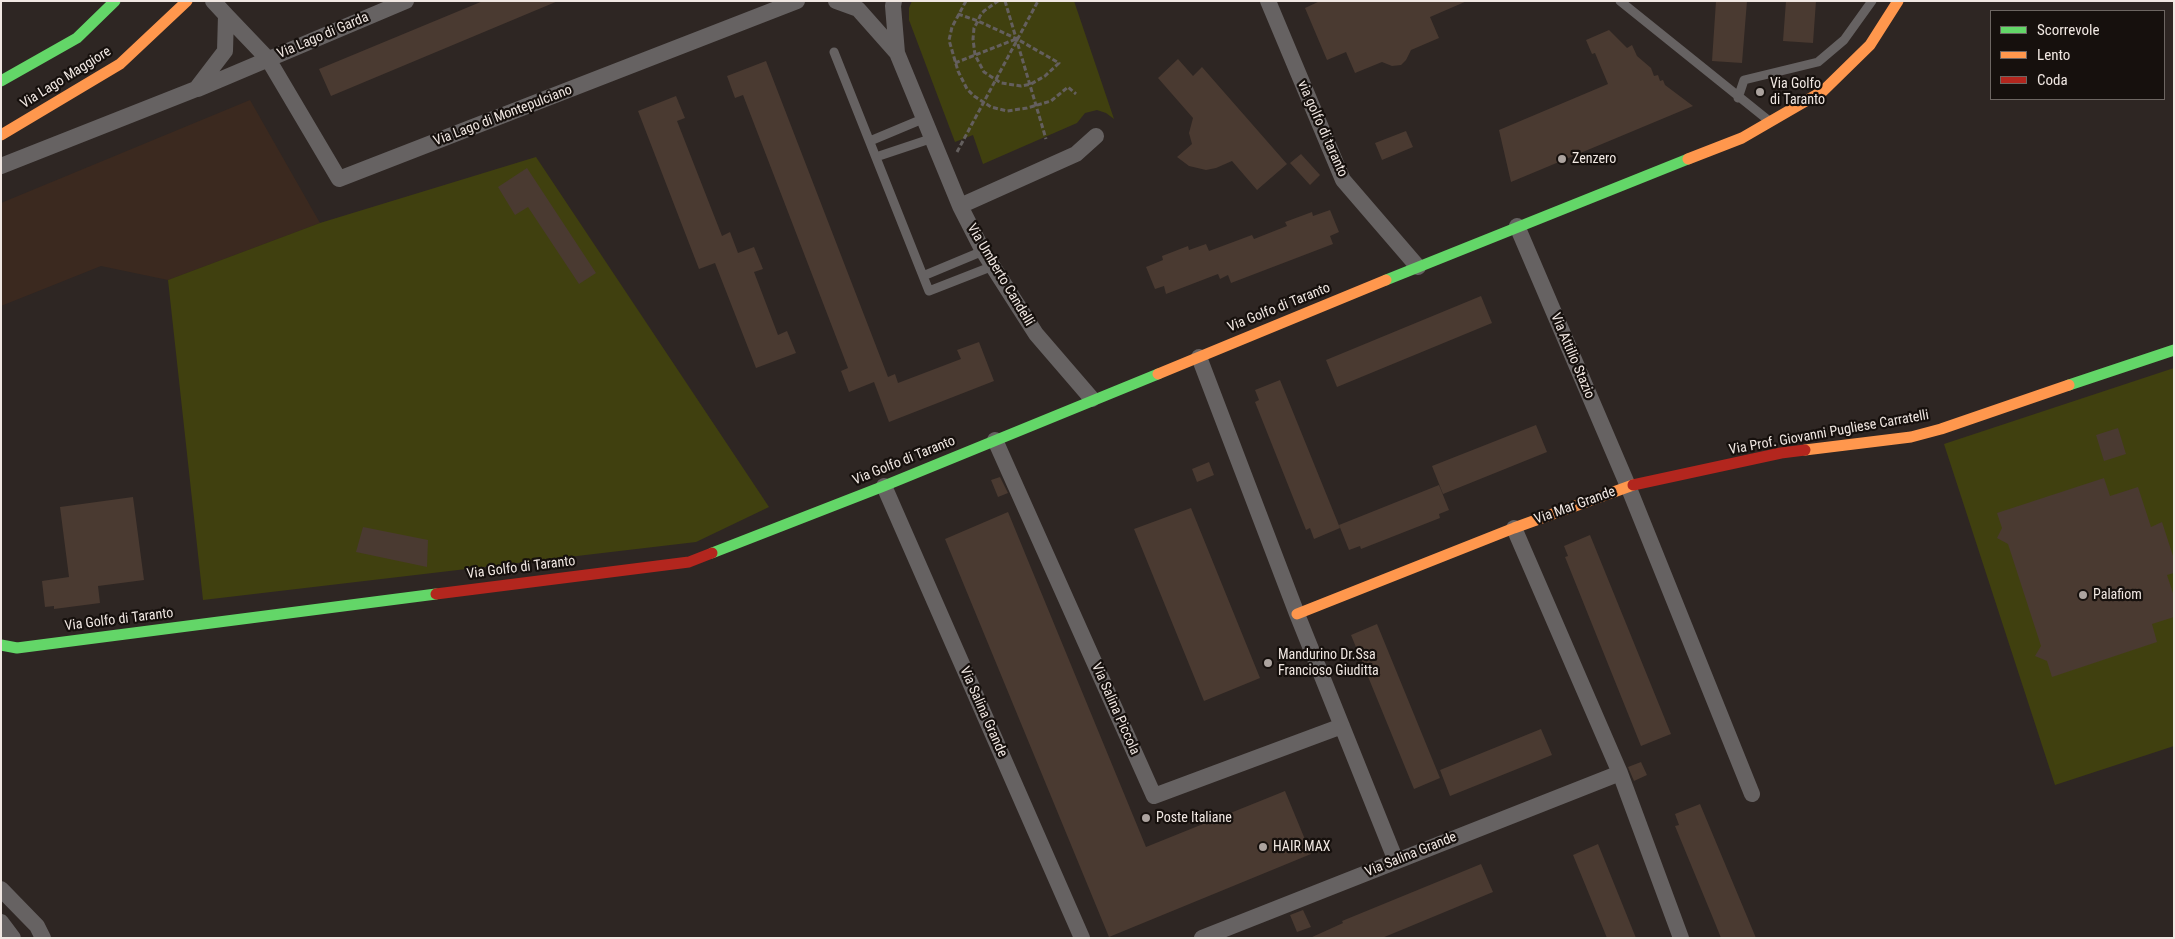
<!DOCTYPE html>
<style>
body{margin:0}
#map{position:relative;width:2175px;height:939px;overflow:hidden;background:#2e2623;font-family:"Roboto Condensed",sans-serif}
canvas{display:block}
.frame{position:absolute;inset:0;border:2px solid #f0e7e2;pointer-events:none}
.legend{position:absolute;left:1990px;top:10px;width:175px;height:90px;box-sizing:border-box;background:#16100d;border:1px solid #6d6662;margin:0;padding:6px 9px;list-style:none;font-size:15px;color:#f0e7e2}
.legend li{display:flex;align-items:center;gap:10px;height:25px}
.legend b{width:25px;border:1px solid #6d6662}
</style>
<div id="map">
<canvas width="2175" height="939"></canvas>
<div class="frame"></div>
<ul class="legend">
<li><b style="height:6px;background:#63d668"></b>Scorrevole</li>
<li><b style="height:6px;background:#ff974d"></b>Lento</li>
<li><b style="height:6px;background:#b3261e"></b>Coda</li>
</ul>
</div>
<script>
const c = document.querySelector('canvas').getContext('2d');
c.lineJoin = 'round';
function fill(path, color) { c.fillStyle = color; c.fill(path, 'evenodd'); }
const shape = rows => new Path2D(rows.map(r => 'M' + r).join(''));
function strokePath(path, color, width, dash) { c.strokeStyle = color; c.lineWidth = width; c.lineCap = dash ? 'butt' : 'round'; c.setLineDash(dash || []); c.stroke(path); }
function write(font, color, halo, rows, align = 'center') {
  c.font = font + ' "Roboto Condensed",sans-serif'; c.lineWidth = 4.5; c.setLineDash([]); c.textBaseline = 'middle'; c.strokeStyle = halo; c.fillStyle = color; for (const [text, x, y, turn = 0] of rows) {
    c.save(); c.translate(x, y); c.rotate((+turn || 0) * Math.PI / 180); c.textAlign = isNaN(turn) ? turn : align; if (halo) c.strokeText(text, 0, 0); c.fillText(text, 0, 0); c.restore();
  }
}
fill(shape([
 [250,100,320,223,168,280,101,266,1,306,1,203]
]), '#3b291f');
fill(shape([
 [912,1,1074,1,1114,119,1106,113,1097,110,1085,113,1077,123,983,164,973,135,955,142,909,20,909,8],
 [536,157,769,507,696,542,203,600,168,280,320,223],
 [2174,368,2174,746,2055,785,1944,444]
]), '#40400f');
fill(shape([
 [483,1,558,1,331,96,319,69],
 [1320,1,1467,1,1430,17,1439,38,1411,50,1406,60,1401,65,1392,66,1382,62,1355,73,1346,52,1327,60,1305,8],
 [1716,1,1747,1,1742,63,1712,61],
 [1786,1,1816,1,1813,43,1783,41],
 [1609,30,1627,48,1632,45,1637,56,1651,68,1654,76,1658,75,1660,81,1663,80,1665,85,1693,106,1511,182,1499,130,1608,84,1595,53,1592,54,1586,40],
 [1178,59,1193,76,1202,67,1287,164,1257,190,1232,161,1216,168,1206,170,1189,166,1177,157,1192,144,1189,133,1193,118,1158,78],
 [766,61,888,377,895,374,898,383,961,359,957,350,979,342,994,381,889,422,874,382,849,392,841,371,848,368,743,95,735,98,727,76],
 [676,96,685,118,677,121,722,236,730,232,738,253,754,247,763,269,754,272,778,335,787,331,796,353,756,368,715,263,699,269,638,111],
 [1406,131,1413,147,1382,160,1375,143],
 [1301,154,1320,175,1310,185,1290,163],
 [527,168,596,273,579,284,528,207,515,215,498,187],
 [1330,210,1339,232,1330,236,1333,244,1231,283,1228,275,1220,279,1218,274,1166,294,1164,286,1155,289,1146,267,1163,260,1162,256,1188,246,1189,250,1206,244,1209,251,1252,235,1254,239,1287,226,1285,222,1312,212,1313,216],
 [1481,296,1492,323,1337,387,1326,360],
 [1280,380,1340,528,1314,539,1310,528,1306,530,1255,402,1259,400,1255,390],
 [1536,425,1547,452,1443,494,1432,466],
 [2118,428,2126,454,2104,461,2096,435],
 [1209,462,1214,475,1197,482,1192,469],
 [1000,477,1008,493,998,497,991,480],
 [2104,478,2110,496,2138,487,2151,527,2162,522,2174,559,2174,573,2167,575,2174,596,2174,617,2152,624,2157,642,2052,677,2047,661,2035,656,2041,646,2008,544,1997,538,2002,528,1997,513],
 [1439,485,1449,510,1439,514,1440,518,1361,549,1360,546,1349,550,1339,525],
 [133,497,144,580,98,586,100,603,54,609,54,606,45,607,42,581,69,577,60,507],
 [1191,508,1260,678,1204,701,1134,529],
 [1008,512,1146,847,1285,791,1311,854,1109,937,945,539],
 [363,527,428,540,427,567,356,552],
 [1590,535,1671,734,1641,746,1565,557,1568,556,1564,546],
 [1377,624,1440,778,1414,789,1351,635],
 [1541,729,1552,755,1450,796,1440,770],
 [1641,762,1647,775,1634,781,1628,767],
 [1700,804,1756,938,1721,938,1715,923,1675,826,1679,825,1675,814],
 [1598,844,1636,938,1607,938,1573,855],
 [1481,864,1493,892,1382,938,1310,938,1343,923,1342,921],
 [1303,910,1311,927,1297,932,1290,915]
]), '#4a3a31');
strokePath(shape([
 [966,1,952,27,949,40,958,71,967,89,974,96,991,107,1007,111,1027,108,1051,101,1068,87,1076,94],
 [1005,1,1046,139],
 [958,14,978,21,1017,39,1059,63,1045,76,1031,84,1021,86,1001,83,984,72,975,55,973,39,974,28,978,21,980,16,984,11,998,1],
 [955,63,1016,39],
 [957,152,1038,1]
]), '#645f5e', 3, [5, 2.5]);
strokePath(shape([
 [1620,1,1768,120],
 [834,52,929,291,993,266],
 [1738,98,1744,80,1818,62,1844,40,1872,1],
 [870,141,925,118],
 [876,157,933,138],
 [923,276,983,251]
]), '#666262', 9);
strokePath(shape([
 [836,1,858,9,897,53],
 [894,1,893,6,897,53,960,206,983,251,1036,334,1092,399],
 [1268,1,1343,180,1418,267],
 [226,15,268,59,339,179,797,1],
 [198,89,406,1],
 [1,166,196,89,225,51,226,15,213,1],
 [960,206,1076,154,1096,136],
 [1517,226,1628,486,1752,794],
 [1199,357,1297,614,1396,861],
 [995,440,1154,796,1342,726],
 [884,486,1082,938],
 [1514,528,1620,773,1681,938],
 [1,889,37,926,43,938],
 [1,922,13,938],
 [1202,938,1620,773]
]), '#666262', 16);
strokePath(shape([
 [1,81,77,38,115,1],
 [1386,280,1688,159],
 [2069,385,2174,350],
 [712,553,884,486,1158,374],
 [1,645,17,648,436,594]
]), '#63d668', 11);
strokePath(shape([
 [1,135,120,64,187,1],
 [1688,159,1742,138,1823,91,1870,45,1898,1],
 [1158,374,1386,280],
 [1805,450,1911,437,1941,429,2069,385],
 [1297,614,1514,528,1633,485]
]), '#ff974d', 11);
strokePath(shape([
 [1633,485,1781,453,1805,450],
 [436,594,689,562,712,553]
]), '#b3261e', 11);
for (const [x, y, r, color] of [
 [1760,92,5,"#aca39f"],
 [1562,159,5,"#aca39f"],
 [2083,595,5,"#aca39f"],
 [1268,663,5,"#aca39f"],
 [1146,818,5,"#aca39f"],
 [1263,847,5,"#aca39f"]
]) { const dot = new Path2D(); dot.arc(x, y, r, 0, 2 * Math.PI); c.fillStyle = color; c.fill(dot); strokePath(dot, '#16100d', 2); }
write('14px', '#f0e7e2', '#16100d', [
 ["Via Lago di Garda",323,36,-23],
 ["Via Lago Maggiore",66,78,-32],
 ["Via Lago di Montepulciano",503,116,-21],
 ["via golfo di taranto",1322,129,66],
 ["Via Umberto Candelli",1000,275,59],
 ["Via Golfo di Taranto",1279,308,-22],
 ["Via Attilio Stazio",1572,356,67],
 ["Via Prof. Giovanni Pugliese Carratelli",1829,433,-10],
 ["Via Golfo di Taranto",904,461,-22],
 ["Via Mar Grande",1575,506,-20],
 ["Via Golfo di Taranto",521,568,-7],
 ["Via Golfo di Taranto",119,620,-7],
 ["Via Salina Piccola",1115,709,66],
 ["Via Salina Grande",983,712,66],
 ["Via Salina Grande",1411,855,-22]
]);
write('14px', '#f0e7e2', '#16100d', [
 ["Via Golfo",1770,84],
 ["di Taranto",1770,100],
 ["Zenzero",1572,159],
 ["Palafiom",2093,595],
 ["Mandurino Dr.Ssa",1278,655],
 ["Francioso Giuditta",1278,671],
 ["Poste Italiane",1156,818],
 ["HAIR MAX",1273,847]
], 'left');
</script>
